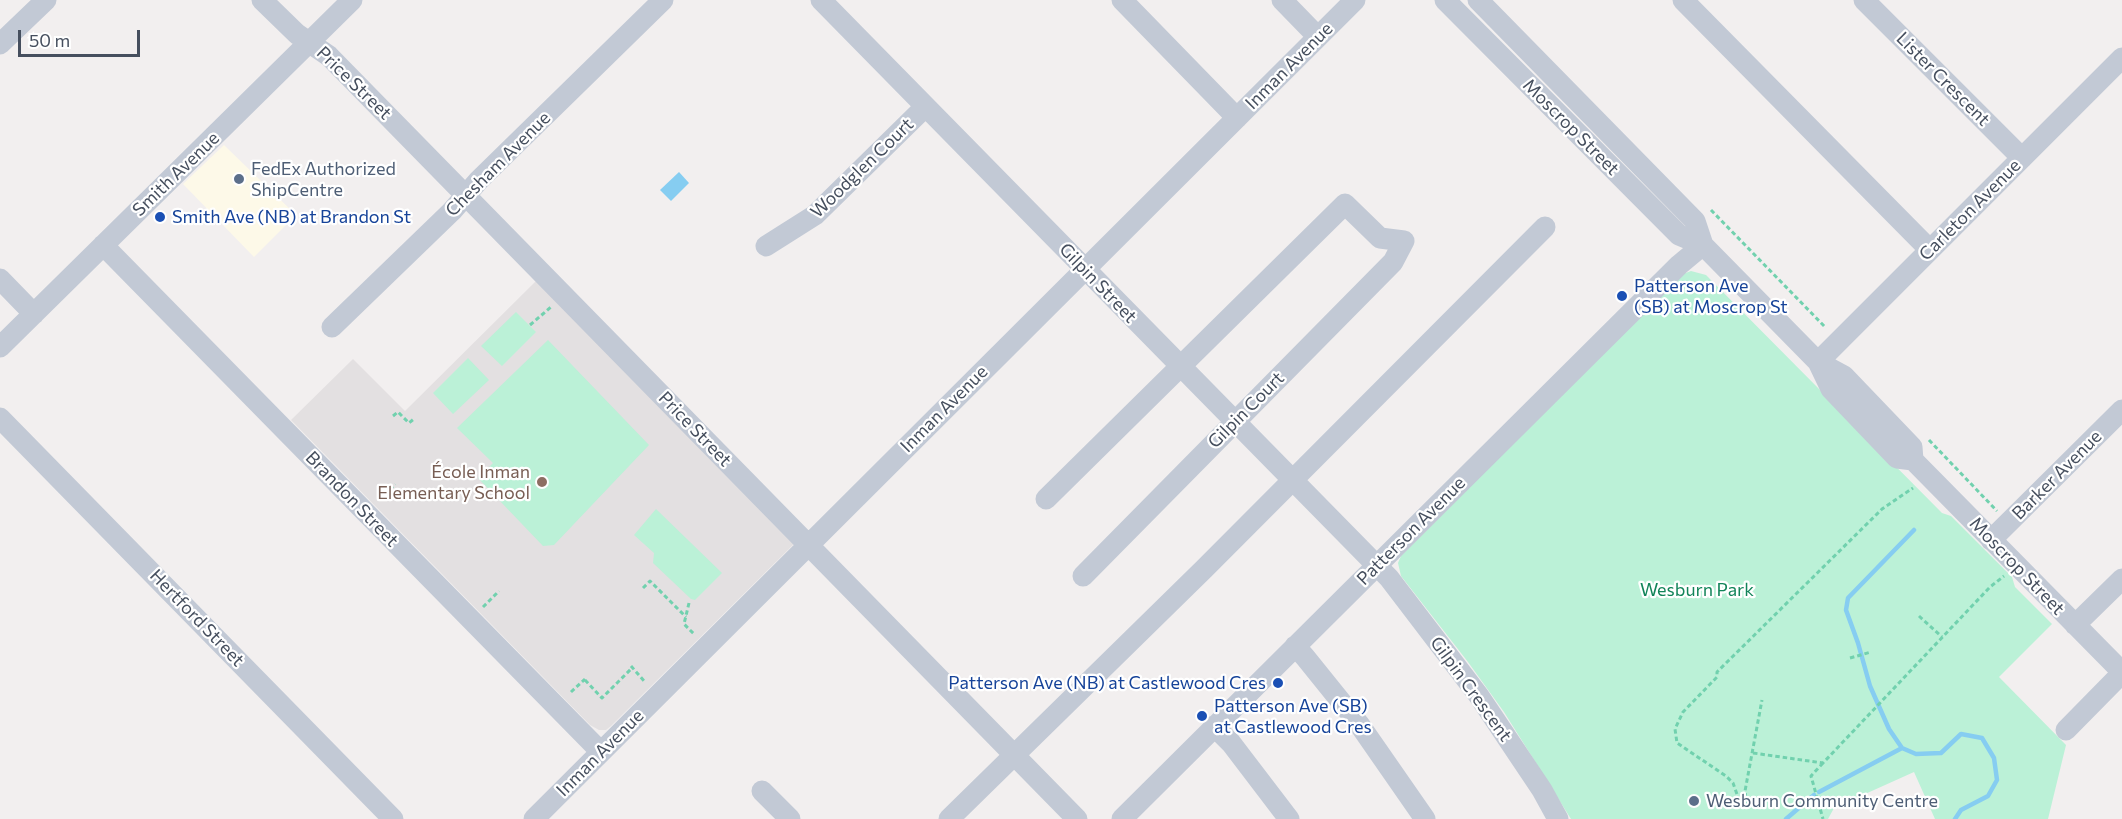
<!DOCTYPE html>
<meta charset="utf-8">
<style>
body{margin:0}
#map{position:relative;width:2122px;height:819px;overflow:hidden;background:#f2efef;font-family:Commissioner,sans-serif}
canvas{display:block}
.scale{position:absolute;left:18px;top:30px;width:122px;height:27px;box-sizing:border-box;border:3px solid #464f5e;border-top:0;padding-left:8px;font-size:18px;line-height:21px;white-space:nowrap;color:#464f5e;-webkit-text-stroke:4px #fff;paint-order:stroke}
</style>
<div id="map">
<canvas width="2122" height="819"></canvas>
<div class="scale">50 m</div>
</div>
<script>
const c = document.querySelector('canvas').getContext('2d');
c.lineJoin = 'round';
function fill(path, color) { c.fillStyle = color; c.fill(path, 'evenodd'); }
const shape = rows => new Path2D(rows.map(r => 'M' + r).join(''));
function strokePath(path, color, width, dash) { c.strokeStyle = color; c.lineWidth = width; c.lineCap = dash ? 'butt' : 'round'; c.setLineDash(dash || []); c.stroke(path); }
function write(font, color, halo, rows, align = 'center') {
  c.font = font + ' Commissioner,sans-serif'; c.lineWidth = 4.5; c.setLineDash([]); c.textBaseline = 'middle'; c.strokeStyle = halo; c.fillStyle = color; for (const [text, x, y, turn = 0] of rows) {
    c.save(); c.translate(x, y); c.rotate((+turn || 0) * Math.PI / 180); c.textAlign = isNaN(turn) ? turn : align; if (halo) c.strokeText(text, 0, 0); c.fillText(text, 0, 0); c.restore();
  }
}
fill(shape([
 [224,145,296,215,254,257,183,184]
]), '#fdf9e8');
fill(shape([
 [536,281,794,544,611,726,606,730,599,730,590,725,291,420,353,359,405,411]
]), '#e3e0e1');
fill(shape([
 [1691,271,1706,275,1942,513,1951,516,2012,577,2015,587,2052,624,1999,677,2066,745,2048,819,1935,819,1914,772,1834,808,1828,819,1571,819,1504,712,1468,662,1401,576,1398,563,1401,556,1683,274],
 [516,312,536,332,502,366,481,346],
 [548,340,649,445,554,545,543,546,478,478,493,463,457,428],
 [468,358,489,380,453,414,433,393],
 [656,509,722,573,695,600,691,599,653,563,654,553,634,535]
]), '#bbf1d7');
fill(shape([
 [679,172,689,183,671,201,660,190]
]), '#86cdf1');
strokePath(shape([
 [1914,530,1848,598,1846,610,1858,643,1870,686,1889,729,1902,748,1916,754,1941,753,1961,734,1982,738,1994,758,1997,780,1988,796,1961,810,1955,819],
 [1819,792,1902,748],
 [1786,819,1814,795]
]), '#86cdf1', 4.5);
strokePath(shape([
 [1711,210,1826,328],
 [530,325,551,307],
 [393,416,398,412,409,423,415,418],
 [1929,440,1997,511],
 [379,500,395,484],
 [643,588,650,581,686,617],
 [689,603,684,624,695,635],
 [483,607,499,591],
 [1919,616,1942,637],
 [1850,658,1871,652],
 [631,666,645,682],
 [585,680,602,698,632,668],
 [571,692,585,679],
 [1753,753,1823,763,1990,587,2004,576],
 [1823,763,1811,776,1823,819],
 [1747,805,1745,791,1762,700],
 [1742,808,1733,783,1726,776,1677,743,1675,729,1683,712,1717,677,1717,672,1882,509,1913,488]
]), '#71d1ae', 3, [4.5, 3]);
strokePath(shape([
 [262,0,297,34,329,56,1077,819],
 [821,0,1389,578,1479,696,1542,790,1558,819],
 [1122,0,1237,118],
 [1282,0,1318,37],
 [1445,0,1679,235,1703,245,1818,362,1844,376,1912,447,1913,460],
 [1478,0,1695,221,1703,245],
 [1683,0,1930,250],
 [1864,0,2022,158],
 [0,44,46,0],
 [103,245,601,752],
 [766,246,815,215,925,107],
 [0,279,34,314],
 [332,327,452,211,479,180,663,0],
 [0,347,352,0],
 [1818,362,1831,389,1897,458,1913,460,2122,672],
 [1818,362,2122,58],
 [0,418,393,819],
 [1046,499,1345,204,1380,238,1404,241,1393,262,1083,576],
 [1991,540,2122,410],
 [2075,625,2122,579],
 [1295,646,1305,657,1359,724,1425,819],
 [1214,726,1231,743,1289,819],
 [2066,730,2122,673],
 [762,791,790,819],
 [534,819,1355,0],
 [949,819,1204,569,1545,227],
 [1122,819,1679,265,1703,245]
]), '#c2c9d5', 21);
for (const [x, y, r, color] of [
 [239,179,6,"#5c6f8a"],
 [160,217,6,"#1a4fb4"],
 [1622,296,6,"#1a4fb4"],
 [542,482,6,"#8d6e63"],
 [1278,683,6,"#1a4fb4"],
 [1202,716,6,"#1a4fb4"],
 [1694,801,6,"#5c6f8a"]
]) { const dot = new Path2D(); dot.arc(x, y, r, 0, 2 * Math.PI); c.fillStyle = color; c.fill(dot); strokePath(dot, '#fff', 2); }
write('18px', '#464f5e', '#fff', [
 ["Inman Avenue",1289,66,-45],
 ["Lister Crescent",1943,79,45],
 ["Price Street",354,83,44],
 ["Moscrop Street",1571,127,45],
 ["Chesham Avenue",498,164,-45],
 ["Woodglen Court",862,168,-44],
 ["Smith Avenue",176,174,-44],
 ["Carleton Avenue",1970,210,-45],
 ["Gilpin Street",1098,283,46],
 ["Inman Avenue",944,409,-45],
 ["Gilpin Court",1246,410,-45],
 ["Price Street",695,429,46],
 ["Barker Avenue",2057,475,-45],
 ["Brandon Street",352,499,46],
 ["Patterson Avenue",1411,531,-45],
 ["Moscrop Street",2017,566,46],
 ["Hertford Street",197,618,46],
 ["Gilpin Crescent",1471,689,54],
 ["Inman Avenue",600,753,-45]
]);
write('18px', '#4e5e75', '#fff', [
 ["FedEx Authorized",251,169],
 ["ShipCentre",251,190],
 ["Wesburn Community Centre",1706,801]
], 'left');
write('18px', '#164399', '#fff', [
 ["Smith Ave (NB) at Brandon St",172,217],
 ["Patterson Ave",1634,286],
 ["(SB) at Moscrop St",1634,307],
 ["Patterson Ave (NB) at Castlewood Cres",1266,683,"right"],
 ["Patterson Ave (SB)",1214,706],
 ["at Castlewood Cres",1214,727]
], 'left');
write('18px', '#785e54', '#fff', [
 ["École Inman",530,472],
 ["Elementary School",530,493]
], 'right');
write('18px', '#128459', '#fff', [
 ["Wesburn Park",1697,590]
]);
</script>
